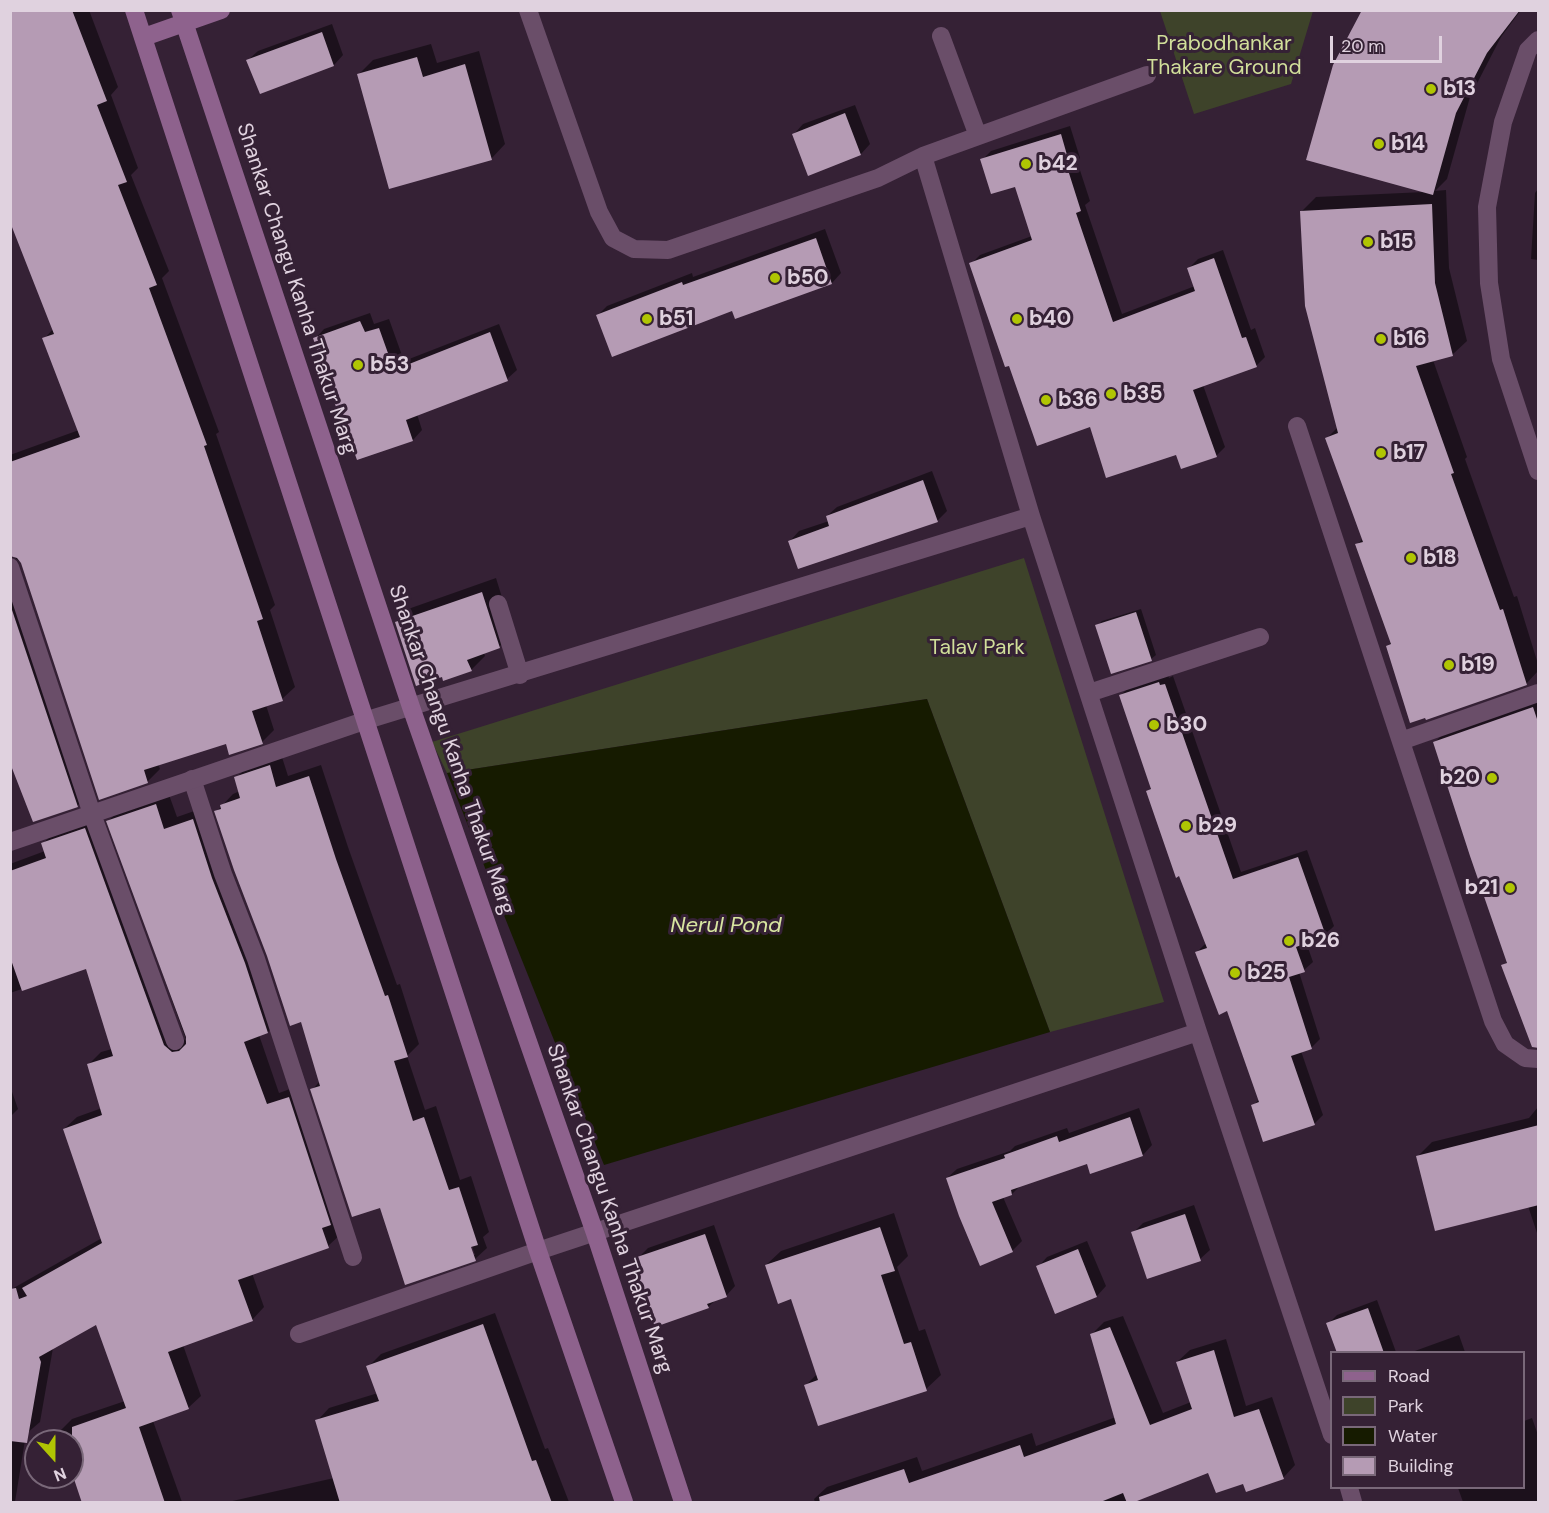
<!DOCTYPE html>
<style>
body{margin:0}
#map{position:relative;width:1549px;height:1513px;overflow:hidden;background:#352135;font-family:"DM Sans",sans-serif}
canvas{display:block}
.frame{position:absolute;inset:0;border:12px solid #e0d2df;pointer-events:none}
.legend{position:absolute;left:1330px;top:1351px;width:195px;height:138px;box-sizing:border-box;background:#352135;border:2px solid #796879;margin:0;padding:8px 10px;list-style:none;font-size:18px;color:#e0d2df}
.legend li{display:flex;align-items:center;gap:12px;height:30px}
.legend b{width:30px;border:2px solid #796879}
.north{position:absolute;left:24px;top:1429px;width:60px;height:60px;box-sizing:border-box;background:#352135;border:2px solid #796879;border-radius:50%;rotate:159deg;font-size:16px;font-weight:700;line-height:24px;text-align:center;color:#e0d2df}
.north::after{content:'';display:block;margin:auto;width:21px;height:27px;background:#b0c503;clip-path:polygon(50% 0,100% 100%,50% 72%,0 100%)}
.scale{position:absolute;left:1330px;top:36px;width:112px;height:27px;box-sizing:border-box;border:3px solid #e0d2df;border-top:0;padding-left:8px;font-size:18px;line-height:21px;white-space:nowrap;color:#e0d2df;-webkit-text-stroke:4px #352135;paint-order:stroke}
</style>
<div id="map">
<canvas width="1549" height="1513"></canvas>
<div class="frame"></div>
<ul class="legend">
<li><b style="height:8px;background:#8e628d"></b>Road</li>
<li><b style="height:16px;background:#3e432a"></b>Park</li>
<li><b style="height:16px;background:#161b00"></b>Water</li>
<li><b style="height:16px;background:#b59bb4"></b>Building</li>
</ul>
<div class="north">N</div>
<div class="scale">20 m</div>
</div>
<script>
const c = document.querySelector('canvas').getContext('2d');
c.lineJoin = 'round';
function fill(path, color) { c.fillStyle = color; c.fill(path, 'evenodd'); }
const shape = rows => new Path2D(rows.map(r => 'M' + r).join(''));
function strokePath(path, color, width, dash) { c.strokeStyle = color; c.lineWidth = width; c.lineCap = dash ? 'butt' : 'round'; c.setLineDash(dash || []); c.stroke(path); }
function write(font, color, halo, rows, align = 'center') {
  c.font = font + ' "DM Sans",sans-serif'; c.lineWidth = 6; c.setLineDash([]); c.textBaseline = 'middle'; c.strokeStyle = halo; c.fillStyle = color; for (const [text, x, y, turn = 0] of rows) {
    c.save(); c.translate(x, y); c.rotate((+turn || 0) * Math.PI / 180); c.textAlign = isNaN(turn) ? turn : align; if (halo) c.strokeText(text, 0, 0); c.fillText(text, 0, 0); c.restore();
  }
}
fill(shape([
 [1160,11,1160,10,1313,11,1291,84,1194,114],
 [1024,558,1164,1002,1050,1032,927,699,447,773,432,742]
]), '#3e432a');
fill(shape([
 [927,699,1050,1032,604,1165,447,773]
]), '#161b00');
fill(shape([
 [10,10,89,10,118,87,111,95,138,168,131,175,169,271,162,278,219,432,216,434,275,605,270,610,295,687,282,699,266,705,274,730,262,742,227,742,158,764,160,769,148,781,100,798,22,563,11,555,90,793,77,806,10,758,10,455,79,430,44,339,53,329,13,223,10,224],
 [1363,10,1521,10,1501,37,1470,97,1447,179,1435,191,1446,190,1449,268,1467,341,1452,355,1433,360,1467,457,1465,459,1514,597,1517,596,1538,664,1538,671,1526,684,1387,646,1392,642,1357,545,1363,538,1327,438,1338,427,1302,211,1316,197,1424,192],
 [332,24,343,55,334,65,261,92,248,60,258,51],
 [431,44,437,63,479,51,505,144,491,159,358,75,373,60],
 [855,105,870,144,861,154,809,174,794,134,803,124],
 [1070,126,1080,158,1077,161,1090,201,1085,205,1122,314,1195,286,1189,268,1198,259,1223,250,1251,330,1255,328,1265,357,1256,366,1203,385,1225,447,1216,456,1091,425,1010,364,971,264,980,255,1032,236,1016,185,982,160,991,151],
 [1538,189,1538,260,1531,259,1535,193],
 [825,229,841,273,832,283,736,317,733,309,598,315,607,306,692,273,693,277],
 [370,313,374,324,389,319,404,361,499,324,517,370,507,379,417,414,422,430,413,440,315,339,324,329],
 [932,471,947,511,938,520,799,567,790,541,799,531,829,521,827,516,837,507],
 [496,578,513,633,499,647,484,653,485,656,471,670,443,675,396,622,411,608],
 [1141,609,1156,655,1151,659,1097,626,1102,621],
 [1168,674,1169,678,1173,676,1241,872,1307,850,1334,926,1325,935,1306,942,1313,962,1304,970,1299,972,1320,1039,1312,1047,1301,1051,1323,1115,1315,1123,1264,1140,1253,1106,1259,1099,1228,1010,1197,952,1206,943,1148,791,1152,787,1120,696,1129,687],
 [1538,696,1538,1047,1503,966,1508,961,1435,742,1449,728],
 [281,754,288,776,321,765,348,847,397,985,400,984,419,1044,407,1056,425,1110,436,1106,460,1180,471,1176,489,1232,483,1237,487,1248,475,1259,381,1206,312,1090,320,1081,302,1020,268,955,216,812,233,794,240,791,236,778,248,766],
 [470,1240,475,1255,472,1255,467,1241],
 [168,792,177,817,206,807,280,1020,268,1032,259,1035,279,1093,301,1085,341,1234,328,1246,252,1273,264,1307,252,1320,183,1345,201,1396,188,1408,153,1421,182,1502,84,1502,72,1469,72,1441,62,1441,59,1432,72,1419,125,1401,97,1323,53,1348,40,1422,26,1434,15,1502,10,1502,10,1290,102,1238,64,1129,77,1117,102,1108,89,1064,101,1052,112,1049,87,967,10,993,10,864,45,851,43,844,55,831,98,817,177,1032,187,1042,108,821,121,809],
 [10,1086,18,1109,10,1117],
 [1538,1107,1538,1236,1528,1206,1418,1156,1432,1142,1529,1118],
 [1139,1108,1152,1145,1143,1155,1091,1172,1088,1162,1020,1186,1012,1194,1003,1197,1022,1241,1012,1251,947,1178,957,1169,1010,1151,1015,1146,1067,1128,1069,1133],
 [1194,1205,1210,1250,1200,1259,1133,1233,1143,1223],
 [894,1213,908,1256,897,1267,919,1331,925,1329,941,1375,926,1389,806,1385,817,1374,792,1297,766,1265,781,1251],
 [714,1225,735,1286,726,1296,717,1299,708,1307,630,1274,641,1264,639,1257,648,1248],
 [1087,1241,1106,1286,1097,1296,1056,1312,1038,1267,1047,1257],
 [1377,1300,1396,1352,1339,1352,1328,1324,1337,1315],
 [495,1313,545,1449,548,1448,569,1502,228,1502,334,1478,317,1421,329,1408,378,1393,368,1367,381,1354],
 [1123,1316,1163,1413,1191,1402,1177,1362,1190,1350,1226,1339,1246,1406,1272,1397,1295,1465,1283,1478,1244,1482,1209,1471,1128,1502,815,1502,814,1499,827,1487,917,1457,922,1471,1032,1433,1036,1446,1116,1417,1091,1335,1104,1322],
 [1459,1335,1465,1352,1412,1352],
 [1532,1418,1538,1435,1538,1502,1463,1502,1458,1488,1524,1488,1524,1421]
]), '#0007');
fill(shape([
 [10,10,72,10,107,101,97,105,127,182,118,185,157,285,149,288,207,445,204,446,263,619,257,621,283,701,252,711,263,744,229,755,226,744,144,770,148,783,99,800,21,563,17,558,10,556,10,462,80,437,42,338,54,334,10,222],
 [1362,10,1520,10,1487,53,1456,113,1433,195,1306,160,1333,65],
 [322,32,334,66,260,94,246,60],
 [417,57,423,77,465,64,492,160,389,189,357,74],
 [845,113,861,155,808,176,792,134],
 [1061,134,1071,169,1068,170,1081,211,1076,213,1113,322,1195,291,1187,268,1214,258,1242,338,1246,337,1257,367,1193,390,1217,457,1181,469,1176,455,1106,478,1090,427,1037,446,1009,366,1005,367,969,263,1032,240,1015,187,991,194,980,159],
 [1432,204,1435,283,1453,356,1416,366,1454,473,1451,474,1500,610,1503,609,1527,685,1426,720,1425,718,1410,723,1386,646,1391,644,1355,544,1363,542,1325,438,1338,433,1305,306,1300,211],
 [816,238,832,284,735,319,732,311,612,357,596,315,682,282,683,285],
 [360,321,365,332,379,328,394,370,490,332,508,381,406,420,413,441,357,460,340,412,338,413,313,338],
 [923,480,938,522,798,569,788,541,829,526,826,516],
 [482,592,500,648,467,660,472,671,443,681,442,677,416,686,395,622],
 [10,604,78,807,33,822,10,763],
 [1136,612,1152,661,1111,674,1095,625],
 [1159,682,1160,685,1165,684,1233,879,1298,857,1326,936,1296,947,1305,972,1289,977,1312,1049,1291,1056,1315,1125,1263,1142,1251,1105,1259,1102,1227,1011,1219,1015,1195,952,1207,948,1179,876,1176,878,1146,791,1151,789,1119,695],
 [1533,707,1539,725,1539,1048,1532,1047,1501,965,1507,963,1470,856,1433,742],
 [270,765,276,787,309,776,336,859,385,996,388,995,408,1057,394,1061,413,1121,424,1117,449,1190,459,1187,478,1245,471,1247,476,1261,405,1285,380,1208,352,1217,310,1089,320,1086,301,1022,290,1026,267,956,234,870,214,811,221,809,220,805,240,798,234,777],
 [156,804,164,829,193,819,212,878,245,963,268,1033,244,1042,267,1104,289,1097,331,1225,322,1228,329,1248,238,1280,253,1321,168,1352,189,1409,139,1427,165,1503,82,1503,72,1473,72,1427,126,1408,96,1325,39,1357,41,1362,27,1443,10,1441,10,1289,16,1288,19,1299,27,1296,22,1288,102,1243,63,1129,102,1115,87,1064,113,1056,86,969,22,991,10,957,10,871,46,858,41,843,85,828,164,1045,172,1052,179,1051,186,1044,186,1037,106,821],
 [1130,1117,1143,1156,1090,1174,1087,1164,1011,1190,1012,1195,992,1202,1013,1252,980,1266,959,1216,946,1178,1005,1158,1004,1155,1057,1136,1059,1142],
 [1539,1125,1539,1205,1435,1231,1416,1156],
 [1185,1214,1201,1261,1147,1279,1131,1232],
 [880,1227,895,1271,881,1275,904,1344,911,1342,927,1391,818,1426,804,1385,818,1380,791,1299,778,1304,765,1265],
 [705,1234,727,1297,707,1304,709,1308,655,1327,651,1316,644,1318,628,1274,642,1269,637,1257],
 [1078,1249,1097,1297,1055,1314,1036,1266],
 [1368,1308,1384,1353,1337,1353,1326,1323],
 [483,1324,532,1461,536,1460,552,1503,340,1503,315,1420,379,1401,366,1366],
 [1110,1327,1150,1425,1192,1409,1176,1362,1214,1350,1234,1417,1259,1409,1284,1479,1246,1492,1243,1484,1216,1493,1208,1473,1132,1503,1127,1503,1123,1493,1098,1503,820,1503,819,1497,904,1469,909,1483,1020,1445,1024,1457,1116,1424,1090,1334]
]), '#b59bb4');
strokePath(shape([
 [192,779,223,874,256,959,353,1257]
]), '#6a4e69', 18);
strokePath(shape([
 [528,10,599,212,613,238,634,249,668,250,878,178,923,156,1031,516,1198,1032,1332,1435],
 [941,36,978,136],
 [1538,40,1528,50,1503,122,1487,207,1489,283,1501,359,1538,471],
 [923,156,1147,75],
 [1297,426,1493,1021,1505,1044,1525,1058,1538,1059],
 [10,567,92,814,175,1041],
 [498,604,520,675],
 [1089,693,1260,637],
 [1401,741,1538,693],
 [10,842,364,721,1031,516],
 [299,1334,538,1251,1198,1032],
 [1349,1488,1353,1502]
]), '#6a4e69', 18);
strokePath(shape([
 [134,10,538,1251,624,1502],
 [180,10,411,707,595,1233,683,1502],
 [144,37,221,10]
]), '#8e628d', 18);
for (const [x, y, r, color] of [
 [1431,89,6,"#b0c503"],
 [1379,144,6,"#b0c503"],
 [1026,164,6,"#b0c503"],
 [1368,242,6,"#b0c503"],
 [775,278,6,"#b0c503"],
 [647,319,6,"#b0c503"],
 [1017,319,6,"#b0c503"],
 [1381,339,6,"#b0c503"],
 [358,365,6,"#b0c503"],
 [1111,394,6,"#b0c503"],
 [1046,400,6,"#b0c503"],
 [1381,453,6,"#b0c503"],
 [1411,558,6,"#b0c503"],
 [1449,665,6,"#b0c503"],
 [1154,725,6,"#b0c503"],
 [1492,778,6,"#b0c503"],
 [1186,826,6,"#b0c503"],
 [1510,888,6,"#b0c503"],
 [1289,941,6,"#b0c503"],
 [1235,973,6,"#b0c503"]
]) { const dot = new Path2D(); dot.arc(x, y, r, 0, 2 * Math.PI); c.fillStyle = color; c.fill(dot); strokePath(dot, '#352135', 2); }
write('21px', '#d1df9a', '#352135', [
 ["Prabodhankar",1224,44],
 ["Thakare Ground",1224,68],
 ["Talav Park",977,648]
]);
write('bold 21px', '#e0d2df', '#352135', [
 ["b13",1443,89],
 ["b14",1391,144],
 ["b42",1038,164],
 ["b15",1380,242],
 ["b50",787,278],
 ["b51",659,319],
 ["b40",1029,319],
 ["b16",1393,339],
 ["b53",370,365],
 ["b35",1123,394],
 ["b36",1058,400],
 ["b17",1393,453],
 ["b18",1423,558],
 ["b19",1461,665],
 ["b30",1166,725],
 ["b20",1480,778,"right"],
 ["b29",1198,826],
 ["b21",1498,888,"right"],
 ["b26",1301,941],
 ["b25",1247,973]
], 'left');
write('21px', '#e0d2df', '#352135', [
 ["Shankar Changu Kanha Thakur Marg",296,289,72],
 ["Shankar Changu Kanha Thakur Marg",451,750,71],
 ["Shankar Changu Kanha Thakur Marg",609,1209,71]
]);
write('italic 22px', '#d8e6a1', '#352135', [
 ["Nerul Pond",726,926]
]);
</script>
